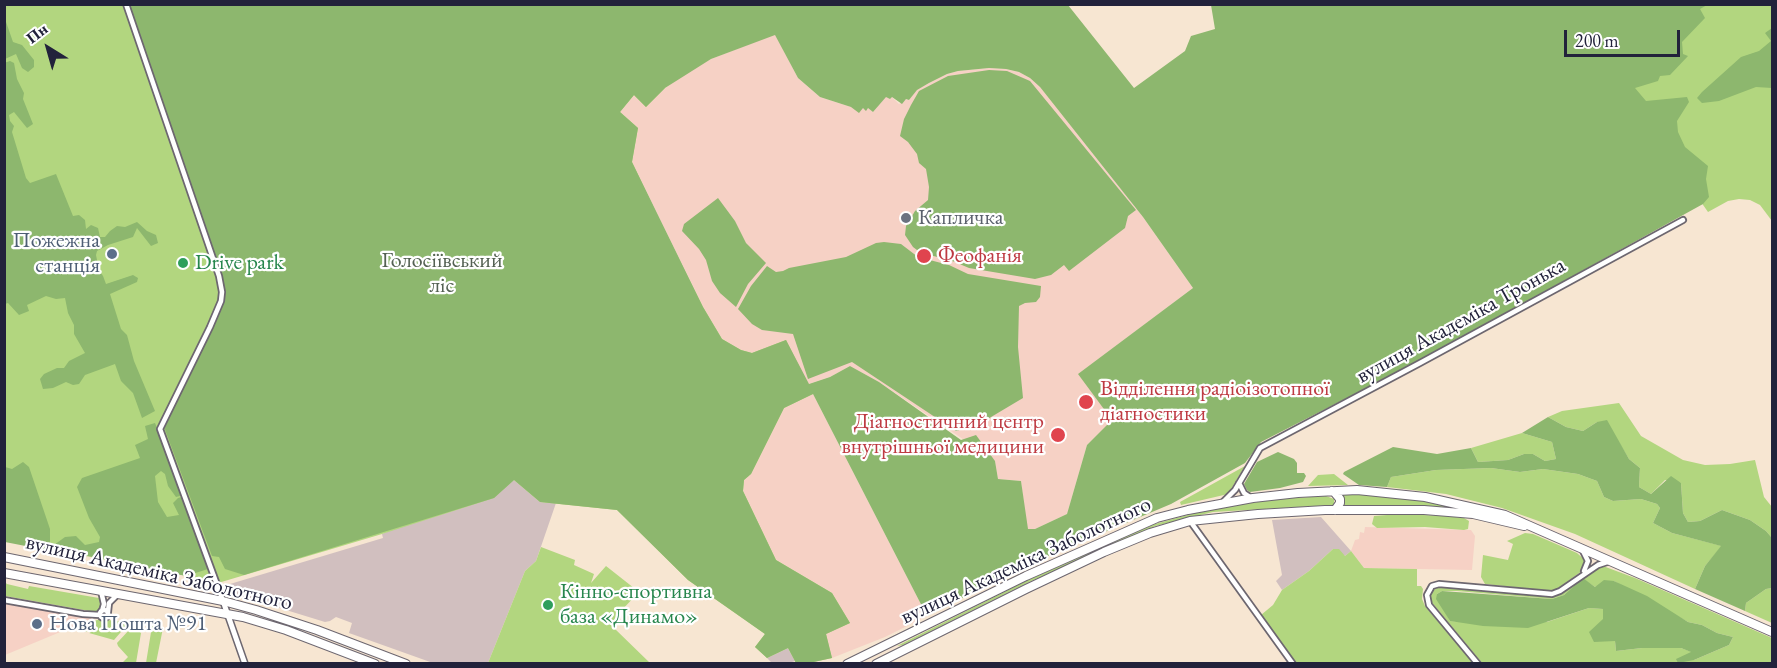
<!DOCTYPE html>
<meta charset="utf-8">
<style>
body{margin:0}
#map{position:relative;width:1777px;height:668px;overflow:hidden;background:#f7e6d2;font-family:"EB Garamond",serif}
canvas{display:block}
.frame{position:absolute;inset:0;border:6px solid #22223b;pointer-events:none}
.north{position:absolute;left:18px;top:18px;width:60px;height:60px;-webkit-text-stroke:4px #fff;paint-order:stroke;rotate:323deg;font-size:16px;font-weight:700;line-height:24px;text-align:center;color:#22223b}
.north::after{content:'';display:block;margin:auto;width:21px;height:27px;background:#22223b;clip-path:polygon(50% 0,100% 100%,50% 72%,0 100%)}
.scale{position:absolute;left:1564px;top:30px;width:116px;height:27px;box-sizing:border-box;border:3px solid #22223b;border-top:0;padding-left:8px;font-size:18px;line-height:21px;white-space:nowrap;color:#22223b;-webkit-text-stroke:4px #fff;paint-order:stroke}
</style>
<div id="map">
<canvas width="1777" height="668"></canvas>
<div class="frame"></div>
<div class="north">Пн</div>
<div class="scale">200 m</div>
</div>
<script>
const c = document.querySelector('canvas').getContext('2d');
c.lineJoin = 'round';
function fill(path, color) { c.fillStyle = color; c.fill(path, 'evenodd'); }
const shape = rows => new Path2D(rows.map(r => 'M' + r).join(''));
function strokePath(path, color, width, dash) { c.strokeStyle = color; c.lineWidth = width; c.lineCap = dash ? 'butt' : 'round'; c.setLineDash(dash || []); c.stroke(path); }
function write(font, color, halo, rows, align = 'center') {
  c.font = font + ' "EB Garamond",serif'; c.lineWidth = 4.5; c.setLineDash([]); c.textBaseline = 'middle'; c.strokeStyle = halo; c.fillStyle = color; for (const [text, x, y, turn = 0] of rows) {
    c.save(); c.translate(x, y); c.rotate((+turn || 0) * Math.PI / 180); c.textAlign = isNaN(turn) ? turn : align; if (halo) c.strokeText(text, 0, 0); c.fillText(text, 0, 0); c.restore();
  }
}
fill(shape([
 [775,34,798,78,820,97,851,107,868,108,873,112,886,96,892,97,899,104,906,99,909,100,916,90,929,83,947,74,958,71,989,68,1006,69,1019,72,1030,78,1040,87,1143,217,1193,288,1079,374,1113,420,1087,445,1067,514,1035,529,1027,529,1021,481,998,479,995,461,879,382,850,366,830,377,809,384,752,353,741,350,722,339,703,307,632,162,638,128,620,112,635,94,646,106,655,96,685,73,711,59],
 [813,394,927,616,885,637,832,658,825,634,849,623,832,593,776,560,743,491,744,480,751,474,784,408],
 [1365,527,1471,530,1475,536,1472,570,1364,568,1351,551,1355,540,1359,539,1360,532,1364,533],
 [5,600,94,618,5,655]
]), '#f6d1c5');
fill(shape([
 [514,480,540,502,556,503,536,561,525,571,488,663,433,663,349,633,352,623,336,617,330,621,325,622,234,594,230,584,383,538,382,534],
 [1321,517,1351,551,1345,556,1333,549,1309,571,1282,590,1276,581,1282,575,1272,520],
 [788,648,795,661,789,663,772,663,767,658]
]), '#d1bfbf');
fill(shape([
 [4,5,625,5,665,88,646,107,634,95,620,112,638,128,632,162,661,223,703,307,722,339,741,350,752,353,786,340,813,394,784,408,751,474,744,480,743,491,776,560,832,593,850,623,826,634,832,658,809,663,796,663,788,648,767,658,755,647,765,634,688,580,617,510,540,502,514,480,494,498,382,534,208,586,207,580,5,540],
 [1684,5,1772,5,1772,221,1760,205,1750,200,1739,199,1728,201,1708,212,1587,39],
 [1619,403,1641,436,1683,460,1705,465,1730,464,1755,460,1764,497,1772,507,1772,538,1766,531,1750,520,1722,510,1700,521,1688,522,1683,513,1681,483,1665,480,1651,494,1639,487,1640,468,1629,459,1618,441,1597,422,1583,431,1566,427,1548,417,1562,411],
 [1522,433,1552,442,1556,459,1545,461,1533,454,1524,454,1508,460,1478,462,1471,448],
 [1245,466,1228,494,1181,505,1180,502],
 [1491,468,1520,472,1543,469,1578,474,1597,481,1604,497,1613,501,1641,499,1657,504,1660,508,1653,523,1672,533,1722,546,1705,566,1695,589,1575,534,1502,508,1446,494,1387,487,1391,477,1436,470],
 [1334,474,1348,485,1308,486,1318,475],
 [1342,492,1430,500,1501,516,1433,507,1343,506],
 [1326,496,1334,499,1334,505,1213,512,1155,526,1029,582,903,645,897,646,1028,580,1155,524,1195,513,1231,506,1278,499],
 [1400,514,1446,516,1464,518,1469,521,1468,529,1464,530,1425,527,1377,528,1372,524,1374,516],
 [1525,533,1533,534,1577,553,1586,561,1582,571,1557,589,1551,591,1485,584,1481,577,1483,555,1508,560,1513,544,1507,541],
 [541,547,575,560,574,565,594,574,591,583,606,566,639,592,619,613,617,623,614,628,650,663,488,663,525,571,536,561],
 [1333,549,1339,549,1345,556,1351,551,1364,568,1417,569,1417,586,1421,586,1423,589,1422,599,1425,606,1473,663,1295,663,1261,615,1273,605,1282,590,1309,571],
 [1603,566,1635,578,1772,638,1772,663,1482,663,1429,599,1431,591,1439,587,1553,597,1596,569],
 [1583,579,1595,587,1614,581,1688,622,1702,625,1717,633,1733,637,1729,645,1694,660,1692,652,1681,648,1642,648,1616,651,1615,641,1603,619,1604,609,1589,608,1547,622,1466,622,1450,621,1437,594,1442,591,1457,591,1552,599,1564,595],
 [4,581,7,584,28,589,29,586,99,598,103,601,101,610,95,612,5,596],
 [1772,588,1772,623,1745,611,1746,603,1766,589],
 [100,619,124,622,127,625,114,640,89,633,97,629,96,626,86,630,87,632,75,630,78,625,83,625],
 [152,626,163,628,156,663,146,663],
 [135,627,141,633,136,663,122,663,128,657,118,646,117,643,130,629]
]), '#b2d67f');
fill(shape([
 [128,5,1068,5,1134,88,1185,51,1191,36,1215,29,1211,5,1707,5,1700,9,1705,18,1682,42,1683,54,1688,56,1670,75,1660,76,1658,81,1635,88,1646,101,1687,97,1689,102,1677,121,1678,132,1685,147,1708,166,1706,179,1709,197,1703,204,1419,361,1261,442,1245,463,1171,504,1029,564,927,616,813,394,784,408,751,474,744,480,743,491,776,560,832,593,850,623,826,634,832,658,809,663,796,663,788,648,767,658,755,647,765,634,688,580,617,510,540,502,514,480,494,498,244,575,225,569,219,557,212,556,164,427,223,301,223,284],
 [775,35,798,78,820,97,851,107,859,113,863,108,866,111,868,108,873,112,886,97,890,99,892,97,902,104,906,99,909,100,917,90,929,83,947,74,958,71,989,68,1006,69,1019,72,1030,78,1040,87,1143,217,1193,288,1078,374,1112,420,1087,445,1067,514,1035,529,1028,529,1021,481,998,479,995,461,976,435,961,440,879,382,850,366,830,377,809,384,786,340,752,353,741,350,722,339,703,307,632,162,638,128,620,112,634,95,646,107,665,88,711,59],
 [5,19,13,42,22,45,34,60,34,67,28,72,22,68,16,54,5,59],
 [1772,28,1772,88,1756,87,1719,101,1702,103,1697,98,1702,92,1741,57,1759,51,1771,41,1765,33],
 [10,61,14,63,17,79,24,93,23,99,33,124,27,128,14,112,9,115,10,121,14,126,12,132,26,178,30,183,56,174,73,216,79,215,85,220,86,229,91,225,98,228,100,237,105,237,110,231,117,226,125,227,137,222,147,231,156,235,158,243,151,246,137,228,133,237,108,245,97,251,96,255,99,270,103,276,106,284,133,275,138,278,137,282,110,294,121,329,127,335,134,361,155,411,142,418,133,393,121,381,115,364,85,375,79,384,73,385,66,382,53,388,43,389,40,379,44,374,57,368,64,368,69,361,85,353,74,334,74,325,68,313,65,298,56,299,46,296,27,305,29,311,19,315,8,303,5,304,4,63],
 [989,70,1007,71,1030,81,1136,210,1128,216,1125,228,1069,271,1064,265,1051,275,1035,279,969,268,950,260,921,253,913,247,905,235,906,226,915,211,928,200,929,187,926,169,919,163,917,154,908,142,900,136,904,119,911,105,919,91,948,76],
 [718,198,735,221,746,243,766,263,748,284,736,307,720,293,712,281,706,260,699,249,682,231,684,224],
 [884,242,901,244,918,257,949,265,968,274,1041,286,1040,297,1036,302,1025,303,1019,306,1018,347,1023,398,981,423,956,431,852,362,808,379,793,334,762,330,752,324,738,309,751,286,767,266,776,272,783,271,789,268,846,257,876,243],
 [1548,417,1566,427,1583,431,1597,422,1607,420,1629,459,1640,468,1639,487,1651,494,1671,476,1681,483,1683,513,1688,522,1700,521,1722,510,1750,520,1766,531,1772,538,1772,588,1766,589,1746,603,1745,611,1695,589,1705,566,1721,546,1672,533,1653,523,1660,508,1657,504,1641,499,1613,501,1604,497,1597,481,1578,474,1543,469,1520,472,1491,468,1436,470,1391,477,1387,487,1359,485,1343,474,1344,472,1393,447,1437,454,1471,448,1478,462,1508,460,1524,454,1533,454,1545,461,1556,459,1552,442,1522,433],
 [155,423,184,495,176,497,168,486,165,474,161,471,155,476,158,502,167,517,179,515,173,503,178,498,185,496,208,569,186,576,54,549,54,545,65,537,76,536,85,545,99,542,100,537,89,518,77,487,82,478,140,458,135,445,148,439,145,426],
 [1278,452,1294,459,1297,463,1297,473,1304,473,1306,476,1303,482,1280,488,1250,492,1247,490,1244,484,1257,462],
 [23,462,29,467,50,529,50,546,46,550,5,542,5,467,12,469],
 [1583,578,1595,587,1604,580,1614,581,1647,596,1688,622,1702,625,1717,633,1733,637,1729,645,1694,660,1678,663,1676,659,1691,652,1681,648,1642,648,1616,651,1615,641,1594,642,1589,632,1603,619,1603,609,1589,608,1528,628,1483,626,1450,621,1436,599,1437,594,1442,591,1552,599,1564,595]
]), '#8db76e');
const minor = shape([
 [126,4,219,276,222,292,221,301,210,327,160,429,223,601],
 [1239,483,1244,493,1250,497],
 [1223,502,1235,490,1260,448,1420,363,1683,220],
 [1190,521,1293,664],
 [1582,549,1588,561,1584,571],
 [101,591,104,604,102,611],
 [4,600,83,614,100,615],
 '100 614a4 4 0 1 1 8 0a4 4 0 1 1-8 0Z',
 [108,612,109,603,118,594],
 [1478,664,1429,605,1427,595,1432,586,1439,584,1552,594,1560,591,1598,565,1610,561]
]);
const tertiary = shape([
 [223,601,245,664]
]);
const trunk = shape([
 [1332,491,1335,493,1340,499,1340,503,1335,510],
 [4,557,223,601,256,610,317,630,406,664],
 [4,573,243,617,286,630,375,664],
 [847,664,1026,576,1157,518,1188,510,1253,498,1298,493,1357,490,1425,497,1505,515,1772,632],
 [876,664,1026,589,1104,552,1150,533,1190,521,1258,514,1325,510,1424,510,1473,514,1524,526]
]);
strokePath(minor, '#6d6770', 8);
strokePath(tertiary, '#6d6770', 8);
strokePath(trunk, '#6d6770', 10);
strokePath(minor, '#fff', 4.5);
strokePath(tertiary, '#fff', 5);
strokePath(trunk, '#fff', 8);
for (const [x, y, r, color] of [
 [906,218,6,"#6b7280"],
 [112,254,6,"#5c6f8a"],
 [924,256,8,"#e0444e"],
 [183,263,6,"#2e9e5b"],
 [1086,402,8,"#e0444e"],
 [1058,435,8,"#e0444e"],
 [548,605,6,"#2e9e5b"],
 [37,624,6,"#5c6f8a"]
]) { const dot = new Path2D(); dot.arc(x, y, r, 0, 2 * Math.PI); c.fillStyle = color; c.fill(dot); strokePath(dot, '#fff', 2); }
write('22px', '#5b616d', '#fff', [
 ["Капличка",918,218]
], 'left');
write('22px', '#4e5e75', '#fff', [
 ["Пожежна",100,241],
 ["станція",100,266],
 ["Нова Пошта №91",49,624,"left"]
], 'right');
write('22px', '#be3a42', '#fff', [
 ["Феофанія",938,256],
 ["Відділення радіоізотопної",1100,389],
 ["діагностики",1100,414],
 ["Діагностичний центр",1044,422,"right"],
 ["внутрішньої медицини",1044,447,"right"]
], 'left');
write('22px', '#546153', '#fff', [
 ["Голосіївський",442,261],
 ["ліс",442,286]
]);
write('22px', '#27864d', '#fff', [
 ["Drive park",195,263],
 ["Кінно-спортивна",560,592],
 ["база «Динамо»",560,617]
], 'left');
write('22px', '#22223b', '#fff', [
 ["вулиця Академіка Тронька",1461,321,-29],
 ["вулиця Академіка Заболотного",1026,561,-25],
 ["вулиця Академіка Заболотного",159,573,13]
]);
</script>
